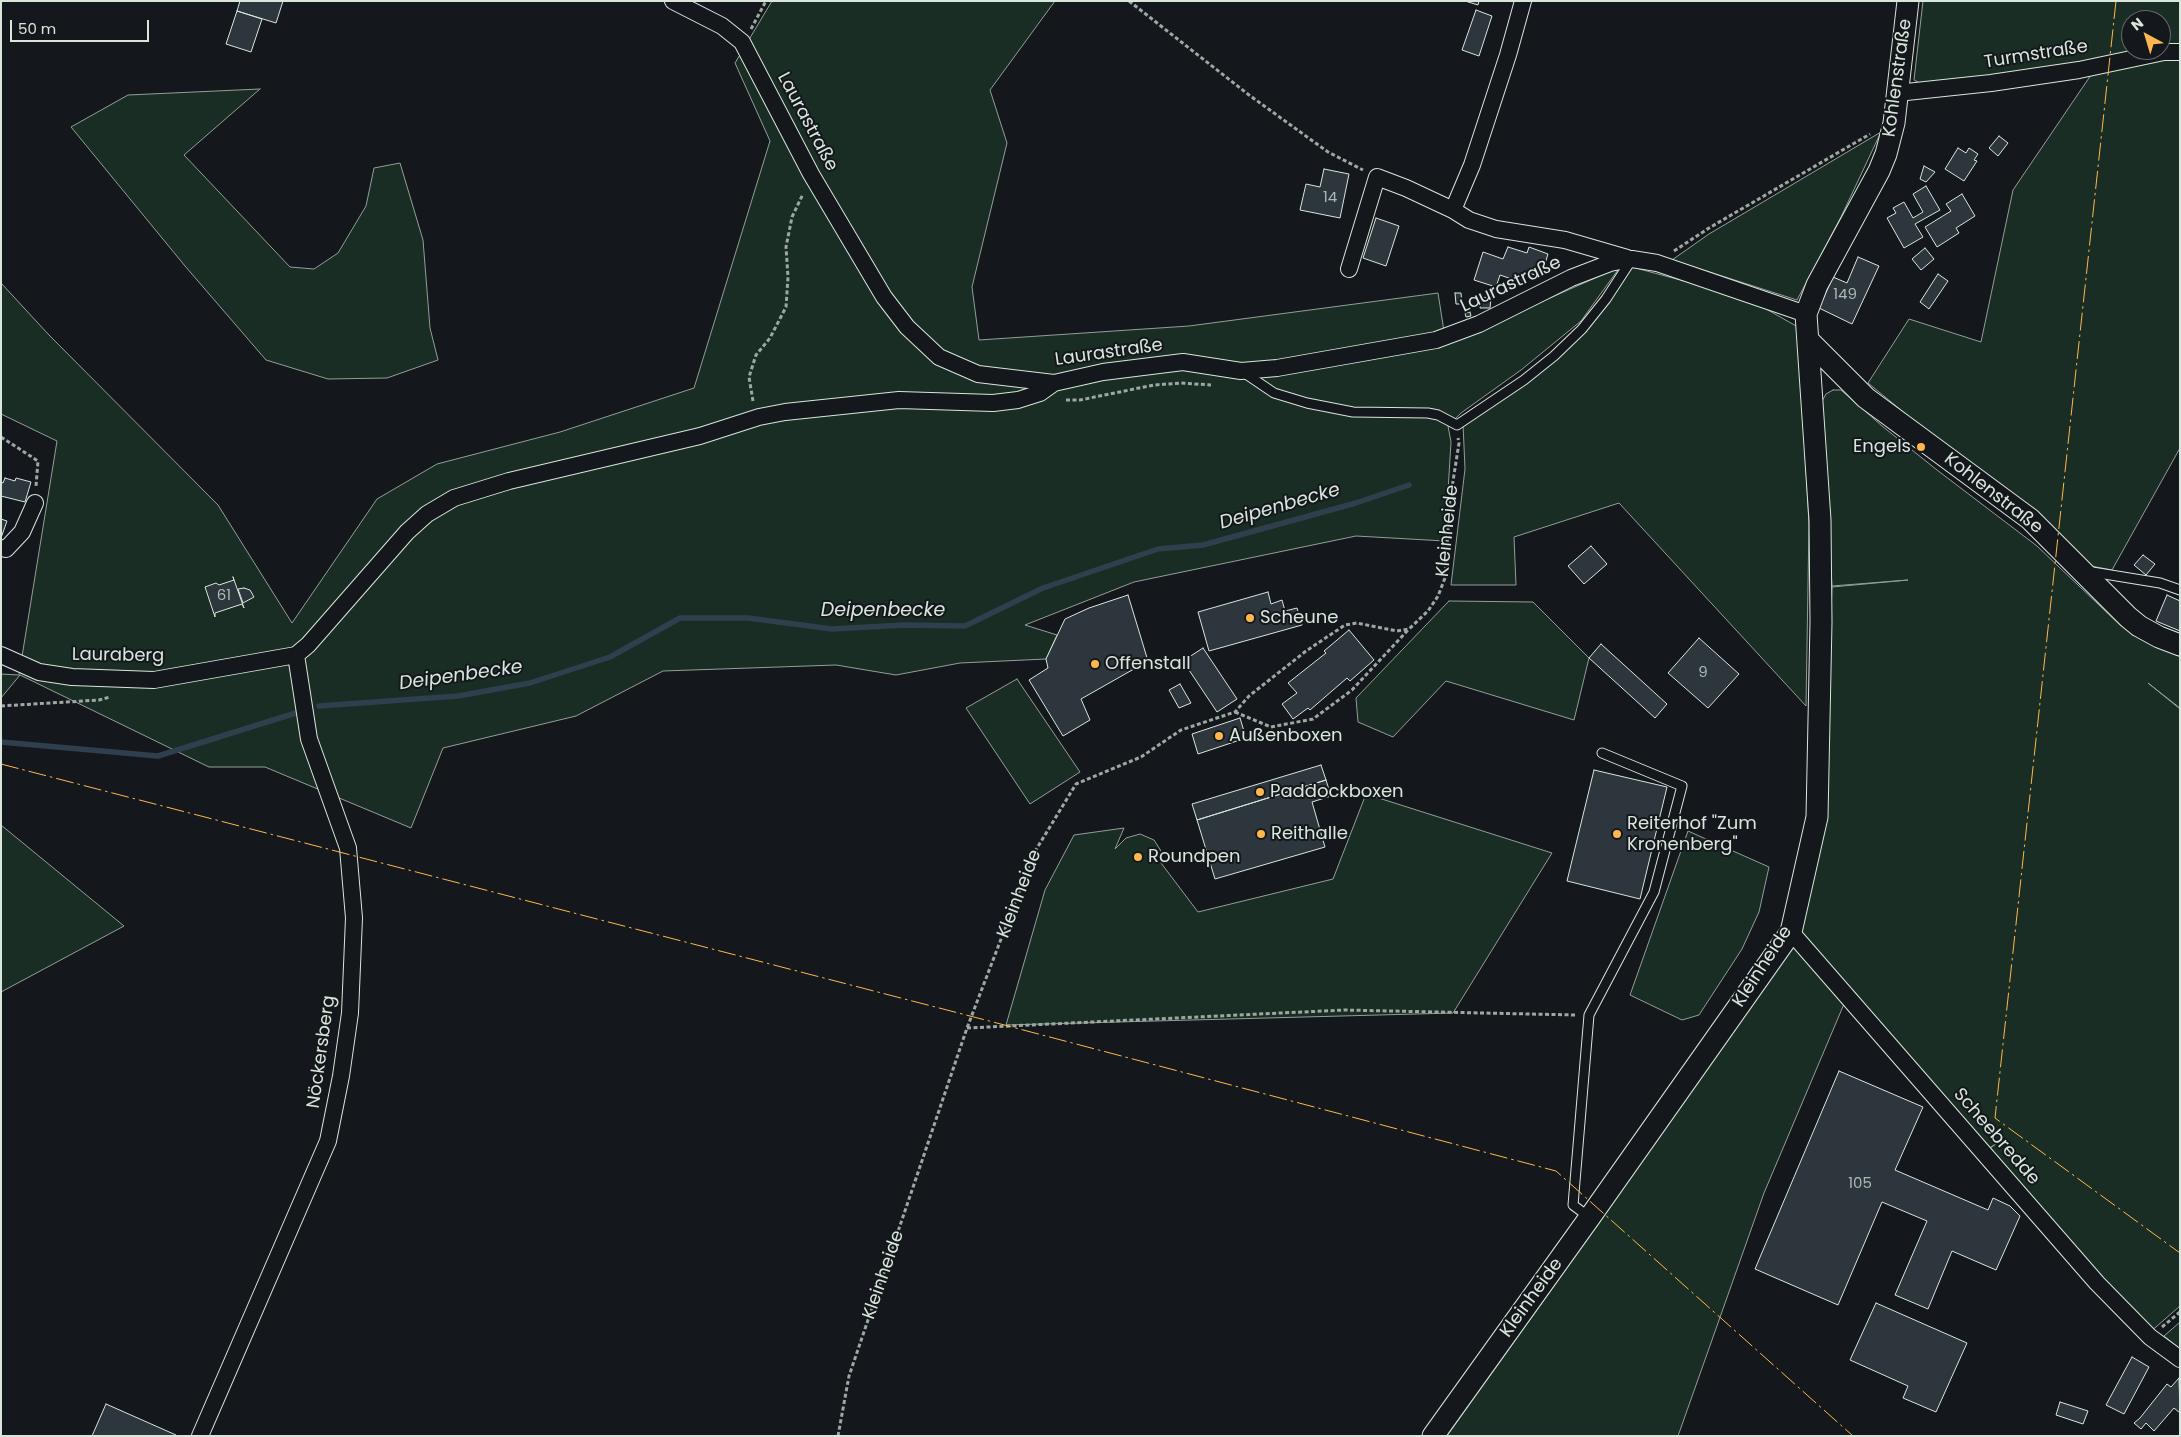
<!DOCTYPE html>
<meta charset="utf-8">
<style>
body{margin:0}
#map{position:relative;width:2181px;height:1437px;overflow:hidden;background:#14181c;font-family:Poppins,sans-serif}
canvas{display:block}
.frame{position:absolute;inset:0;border:2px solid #d8e6dc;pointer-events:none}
.north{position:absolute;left:2121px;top:10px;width:50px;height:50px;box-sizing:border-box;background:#14181c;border:1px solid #626a69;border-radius:50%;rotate:321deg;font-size:14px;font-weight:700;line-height:20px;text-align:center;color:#d8e6dc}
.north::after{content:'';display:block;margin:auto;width:18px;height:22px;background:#ffb74d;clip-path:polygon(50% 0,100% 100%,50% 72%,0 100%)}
.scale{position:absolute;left:10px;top:20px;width:139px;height:22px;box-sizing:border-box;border:2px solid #d8e6dc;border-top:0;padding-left:6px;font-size:15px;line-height:18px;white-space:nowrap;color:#d8e6dc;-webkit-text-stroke:4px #14181c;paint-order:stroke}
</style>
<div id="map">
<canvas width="2181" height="1437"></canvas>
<div class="frame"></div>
<div class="north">N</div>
<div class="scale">50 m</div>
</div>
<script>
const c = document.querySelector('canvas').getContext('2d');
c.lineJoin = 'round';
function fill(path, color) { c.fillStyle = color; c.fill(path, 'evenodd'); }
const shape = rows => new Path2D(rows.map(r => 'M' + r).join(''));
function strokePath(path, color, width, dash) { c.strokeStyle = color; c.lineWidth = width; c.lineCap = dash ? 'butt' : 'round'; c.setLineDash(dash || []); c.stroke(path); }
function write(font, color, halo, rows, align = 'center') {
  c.font = font + ' Poppins,sans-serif'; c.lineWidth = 4; c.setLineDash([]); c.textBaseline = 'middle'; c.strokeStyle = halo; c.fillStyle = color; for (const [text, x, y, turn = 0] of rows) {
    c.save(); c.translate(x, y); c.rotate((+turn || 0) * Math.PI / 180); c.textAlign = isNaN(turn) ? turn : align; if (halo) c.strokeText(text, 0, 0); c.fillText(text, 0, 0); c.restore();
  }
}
const green = shape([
 [772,1,1055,1,990,90,1007,143,972,287,979,340,1189,326,1438,293,1446,344,1620,267,1581,321,1521,370,1461,413,1448,426,1451,442,1445,541,1356,536,1134,582,1025,625,1057,635,1046,659,960,663,896,675,836,665,663,671,576,716,443,748,411,828,265,767,209,767,20,675,1,698,1,674,19,675,57,441,1,414,1,283,49,335,218,505,292,623,377,499,437,464,560,432,694,388,770,141,735,63,772,1],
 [1923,1,2180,1,2180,46,2161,48,2161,20,2131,20,2131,50,2149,50,2045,70,1924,85,1914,80,1923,1],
 [2180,56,2180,448,2112,570,2091,566,1868,383,1909,319,1981,342,2013,190,2093,72,2180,56],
 [260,89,184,155,290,267,314,269,338,253,366,206,374,168,400,163,423,240,430,328,438,360,387,378,328,379,266,360,185,266,71,127,128,95,260,89],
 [1881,132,1841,217,1797,300,1672,260,1709,234,1881,132],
 [1632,267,1706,287,1759,305,1798,327,1809,524,1806,706,1619,503,1514,537,1516,585,1451,585,1465,469,1463,424,1528,379,1588,328,1632,267],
 [1833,390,1841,390,1882,426,1937,470,2037,546,2120,625,2180,657,2180,708,2148,683,2180,709,2180,1306,2149,1333,1986,1151,2000,1141,1985,1151,1796,931,1826,749,1832,587,1908,580,1832,586,1821,403,1826,394,1833,390],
 [1449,601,1533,602,1589,658,1574,720,1446,681,1393,737,1358,722,1356,698,1449,601],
 [1017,679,1080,772,1030,804,966,708,1017,679],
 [1366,794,1552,853,1453,1013,1006,1025,1045,890,1074,835,1124,828,1115,849,1126,838,1140,834,1154,840,1161,851,1161,863,1198,912,1333,879,1366,794],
 [1,825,124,926,1,992,1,825],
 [1688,831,1769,867,1759,912,1742,949,1699,1015,1682,1020,1630,995,1688,831],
 [1792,945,1844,1004,1764,1193,1678,1436,1447,1436,1584,1244,1792,945],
 [2180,1322,2180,1349,2164,1336,2180,1322]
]);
fill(green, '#1a2d24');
strokePath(green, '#939e99', 1);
strokePath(shape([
 [319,706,458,696,530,683,610,657,680,618,748,618,832,629,904,625,965,626,1043,588,1158,549,1203,545,1356,503,1409,485],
 [1,742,158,756,299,712]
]), '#2f3f4d', 5.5);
const building = shape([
 [240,1,283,1,276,23,237,11,240,1],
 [1465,1,1479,1,1478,5,1465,1],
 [1476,10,1492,16,1479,56,1462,50,1476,10],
 [237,11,262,19,251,52,226,44,237,11],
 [1999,136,2008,143,1998,156,1989,148,1999,136],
 [1958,148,1966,153,1969,148,1978,154,1974,160,1977,161,1964,181,1945,169,1958,148],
 [1924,166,1935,172,1926,182,1920,179,1924,166],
 [1324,169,1349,174,1340,218,1300,210,1306,184,1320,187,1324,169],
 [1926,186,1940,210,1915,224,1923,237,1904,248,1887,218,1896,213,1893,208,1904,202,1913,218,1923,212,1913,194,1926,186],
 [1962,194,1975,216,1956,228,1959,233,1937,247,1925,227,1951,211,1946,204,1962,194],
 [1376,218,1399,226,1386,266,1363,258,1376,218],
 [1508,247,1527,253,1529,247,1548,254,1541,277,1526,272,1523,283,1500,275,1496,287,1474,280,1483,252,1503,259,1508,247],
 [1925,248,1934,259,1921,270,1912,259,1925,248],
 [1858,257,1879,266,1852,324,1819,308,1833,277,1847,283,1858,257],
 [1938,274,1948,281,1929,309,1920,302,1938,274],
 [1455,293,1461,293,1462,304,1456,304,1455,293],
 [1481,297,1491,298,1490,308,1480,308,1481,297],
 [1470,312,1471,316,1466,317,1465,313,1470,312],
 [5,478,15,481,16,478,31,482,25,502,1,496,1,482,3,483,5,478],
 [1,519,7,521,1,538,1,519],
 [1591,546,1607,564,1584,584,1568,566,1591,546],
 [2143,555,2155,564,2146,575,2134,565,2143,555],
 [233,577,244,608,242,604,215,613,215,617,205,587,216,583,219,585,234,580,233,577],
 [244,588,250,590,254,597,243,603,238,589,244,588],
 [1268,592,1271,604,1282,600,1285,611,1297,608,1302,625,1209,651,1198,612,1268,592],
 [1128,595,1148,661,1081,699,1090,720,1063,736,1029,680,1048,668,1046,659,1065,619,1089,608,1128,595],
 [2167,595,2180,601,2180,631,2156,621,2167,595],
 [1349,630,1374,660,1350,681,1347,678,1310,710,1308,708,1293,719,1282,704,1297,693,1288,683,1326,653,1324,651,1349,630],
 [1699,638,1739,674,1708,708,1668,673,1699,638],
 [1601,644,1667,704,1655,718,1589,658,1601,644],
 [1203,648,1237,699,1217,712,1183,661,1203,648],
 [1180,684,1191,703,1179,708,1169,690,1180,684],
 [1240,718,1246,738,1198,754,1192,734,1240,718],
 [1321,765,1326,780,1197,820,1192,804,1321,765],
 [1594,770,1667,787,1640,899,1567,881,1594,770],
 [1326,780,1331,796,1312,802,1325,847,1215,879,1197,820,1326,780],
 [1839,1071,1923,1107,1895,1170,1988,1210,1993,1198,2010,1206,2020,1216,1996,1270,1952,1251,1928,1309,1895,1295,1927,1221,1882,1202,1838,1305,1755,1269,1839,1071],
 [1876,1303,1967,1343,1936,1412,1903,1398,1908,1386,1850,1360,1876,1303],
 [2132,1357,2149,1367,2124,1414,2106,1405,2132,1357],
 [2179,1378,2180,1413,2174,1408,2154,1431,2146,1423,2141,1429,2134,1423,2140,1418,2167,1384,2171,1387,2179,1378],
 [2060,1402,2088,1411,2083,1424,2056,1415,2060,1402],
 [106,1404,176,1435,176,1436,92,1436,106,1404]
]);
fill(building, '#2c363c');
strokePath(building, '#d8e6dc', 1);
const service = shape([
 [1243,372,1274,393,1307,403,1353,412,1428,413,1438,415,1457,425,1524,380,1554,356,1582,329,1606,299,1632,259],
 [2086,571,2160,583,2180,590],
 [1589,1217,1573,1205,1589,1015,1654,892,1682,786,1602,753]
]);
const minor = shape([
 [673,1,722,26,742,42,811,174,884,297,907,327,939,357,978,374,1054,383,1103,372,1183,362,1241,371,1277,368,1436,340,1479,324,1571,278,1610,263,1632,259,1657,263,1806,314],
 [1897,93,1991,83,2079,70,2164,52,2180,52],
 [1453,210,1472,165,1508,55,1523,1],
 [1349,269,1377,177,1406,188,1453,210,1469,220,1496,229,1565,240,1627,258],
 [1,548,6,549,22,532,35,503],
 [1,655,39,672,72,677,154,680,296,655,308,645,407,532,427,514,454,498,509,481,700,436,759,417,785,412,899,400,993,403,1018,400,1040,393,1054,383],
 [1791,932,2097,1283,2150,1337,2180,1359],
 [200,1436,328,1141,341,1076,350,1013,354,918,348,848,309,739,296,655]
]);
const tertiary = shape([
 [1808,340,1866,398,2030,519,2128,617,2139,626,2159,637,2180,645],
 [1433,1436,1590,1217,1791,932,1817,817,1821,622,1820,520,1806,314,1817,285,1879,171,1886,154,1894,123,1908,1]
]);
strokePath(service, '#d8e6dc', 11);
strokePath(minor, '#d8e6dc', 18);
strokePath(tertiary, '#d8e6dc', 23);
strokePath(shape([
 [1129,1,1249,95,1328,152,1363,170],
 [751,29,766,1],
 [1674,251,1709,228,1870,134],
 [1066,400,1080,400,1154,385,1181,383,1211,385],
 [753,401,749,377,756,355,770,338,786,307,788,277,786,247,792,217,803,194],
 [1,437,38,461,36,486],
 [1,706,99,700,110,697],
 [1235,712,1271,727,1313,719,1352,690,1409,629],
 [967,1028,1344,1010,1576,1015],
 [2162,1327,2180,1312],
 [838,1436,849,1376,967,1028,1034,853,1076,784,1141,757,1181,730,1235,712,1249,696,1306,651,1345,625,1357,623,1397,631,1409,629,1428,611,1438,596,1445,578,1450,500,1459,443,1458,438]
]), '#9da8a2', 3, [4, 2.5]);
strokePath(service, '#14181c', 9);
strokePath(minor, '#14181c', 16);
strokePath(tertiary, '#14181c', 21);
strokePath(shape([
 [2116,1,1995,1118,2180,1253],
 [1,764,993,1022,1556,1171,1853,1436]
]), '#ffb74d', 1, [18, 4, 2.5, 4]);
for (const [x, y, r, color] of [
 [1921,447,5,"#ffb74d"],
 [1250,618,5,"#ffb74d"],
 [1095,664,5,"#ffb74d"],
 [1219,736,5,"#ffb74d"],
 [1260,792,5,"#ffb74d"],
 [1261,834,5,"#ffb74d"],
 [1617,834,5,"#ffb74d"],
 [1138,857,5,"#ffb74d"]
]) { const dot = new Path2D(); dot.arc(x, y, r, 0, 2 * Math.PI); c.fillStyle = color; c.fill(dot); strokePath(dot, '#14181c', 2); }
write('15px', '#adbab4', null, [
 ["14",1330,198],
 ["149",1845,295],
 ["61",224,596],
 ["9",1703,673],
 ["105",1860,1184]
]);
write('18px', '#d8e6dc', '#14181c', [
 ["Turmstraße",2036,55,-9],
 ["Kohlenstraße",1898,78,-82],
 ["Laurastraße",807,122,62],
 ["Laurastraße",1511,285,-25],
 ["Laurastraße",1109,353,-8],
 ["Kohlenstraße",1993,494,38],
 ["Kleinheide",1448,531,-84],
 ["Lauraberg",118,656,1],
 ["Kleinheide",1020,894,-69],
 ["Kleinheide",1763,967,-57],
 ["Nöckersberg",322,1052,-82],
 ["Scheebredde",1996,1137,49],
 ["Kleinheide",884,1275,-71],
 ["Kleinheide",1532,1298,-54]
]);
write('18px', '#d8e6dc', '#14181c', [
 ["Engels",1911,447,"right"],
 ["Scheune",1260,618],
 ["Offenstall",1105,664],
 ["Außenboxen",1229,736],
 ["Paddockboxen",1270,792],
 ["Reiterhof \"Zum",1627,824],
 ["Kronenberg\"",1627,845],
 ["Reithalle",1271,834],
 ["Roundpen",1148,857]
], 'left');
write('italic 19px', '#d8e6dc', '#14181c', [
 ["Deipenbecke",1280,507,-16],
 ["Deipenbecke",883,611],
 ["Deipenbecke",461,676,-8]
]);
</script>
